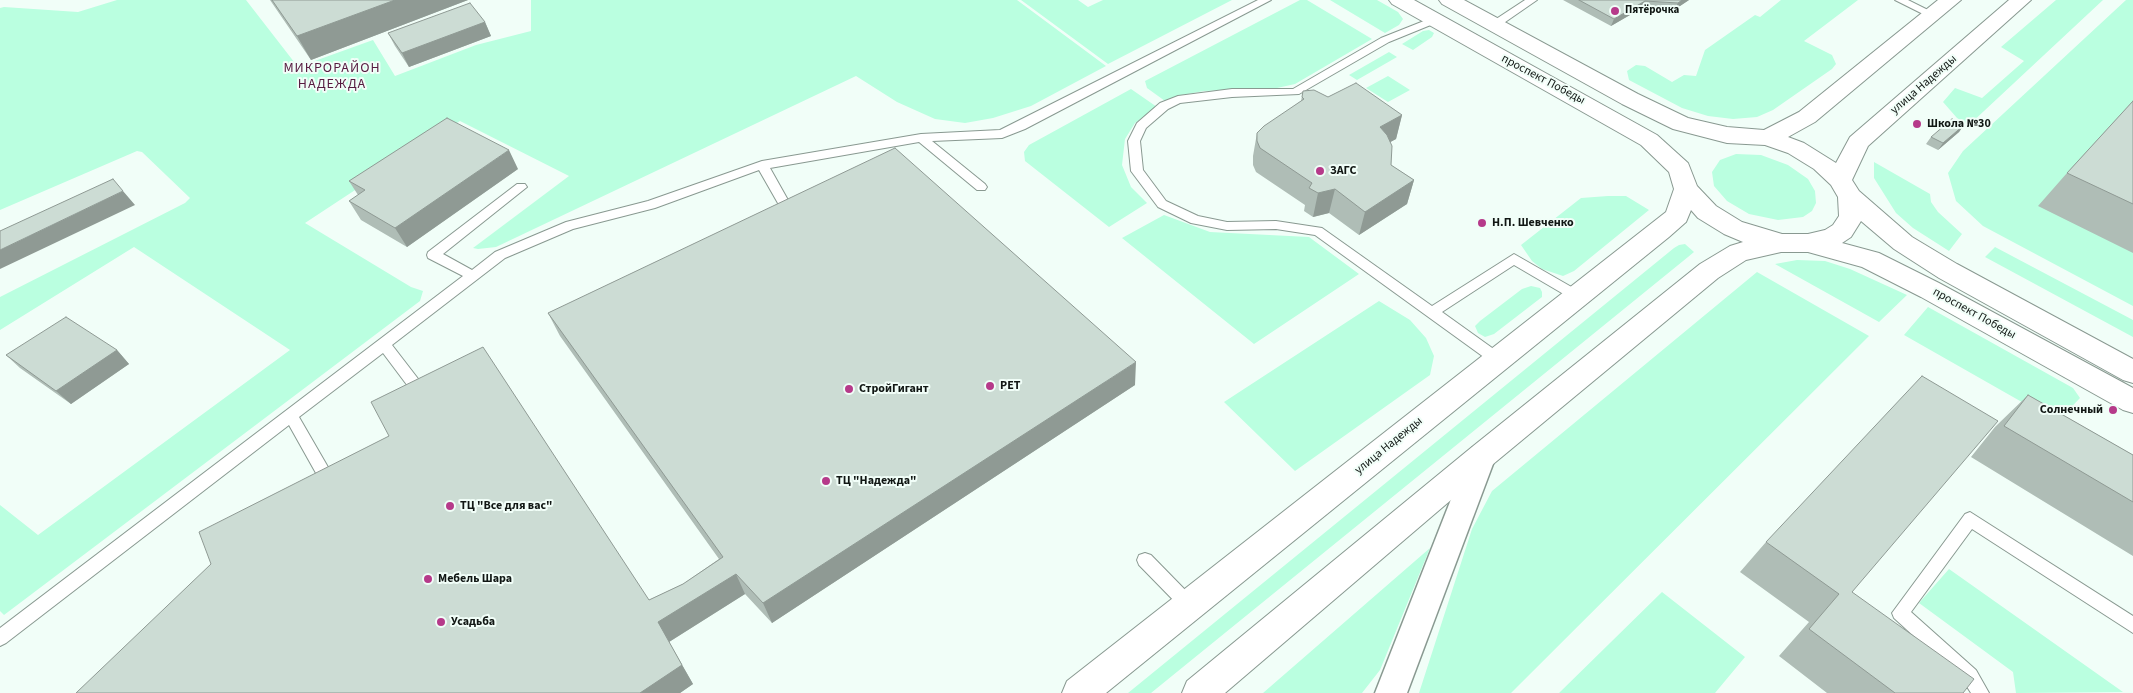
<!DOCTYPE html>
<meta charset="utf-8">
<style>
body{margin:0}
canvas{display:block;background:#f1fef8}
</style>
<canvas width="2133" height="693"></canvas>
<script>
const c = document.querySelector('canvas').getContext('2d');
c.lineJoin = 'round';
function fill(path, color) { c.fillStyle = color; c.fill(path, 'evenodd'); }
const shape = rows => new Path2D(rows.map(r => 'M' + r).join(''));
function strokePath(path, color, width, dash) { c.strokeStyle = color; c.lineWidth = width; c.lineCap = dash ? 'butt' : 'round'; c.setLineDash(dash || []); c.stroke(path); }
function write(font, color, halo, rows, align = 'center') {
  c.font = font + ' "Source Sans 3",sans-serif'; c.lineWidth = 4; c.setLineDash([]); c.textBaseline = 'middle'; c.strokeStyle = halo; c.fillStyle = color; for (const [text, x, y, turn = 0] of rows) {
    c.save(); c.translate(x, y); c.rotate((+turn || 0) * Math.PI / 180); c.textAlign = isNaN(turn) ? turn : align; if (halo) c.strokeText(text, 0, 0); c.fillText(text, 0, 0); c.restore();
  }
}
fill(shape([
 [117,0,246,0,298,67,373,40,395,76,476,45,531,31,531,0,1017,0,1106,66,1031,106,993,118,965,123,935,119,897,102,856,76,496,247,478,249,473,248,569,176,460,121,305,223,411,287,423,291,420,301,4,615,0,611,0,505,38,535,290,350,134,247,0,330,0,297,185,203,190,198,142,152,137,151,0,210,0,8,4,7,78,12],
 [1021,0,1078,0,1088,7,1103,0,1232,0,1108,64],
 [1300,0,1307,0,1372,39,1295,84,1277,88,1204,91,1182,95,1165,101,1147,88,1145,81],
 [1330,0,1377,0,1398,12,1403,19,1399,25,1385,33],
 [1781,0,1858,0,1804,41,1832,55,1836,64,1832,69,1773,110,1757,117,1733,119,1708,116,1682,108,1629,80,1627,71,1636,65,1645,66,1672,82,1684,75,1696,76,1705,50,1755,15,1760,17],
 [2056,0,2103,0,1969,125,1957,118,1943,102,1955,88,1982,98,2024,61,2001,47],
 [2126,0,2133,0,2133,306,1983,226,1956,201,1948,173,1963,151],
 [1429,30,1434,33,1432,37,1413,50,1402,44,1423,31],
 [1389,52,1397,57,1357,80,1349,75],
 [1388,76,1410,90,1388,102,1366,88],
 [1131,89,1157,107,1135,123,1125,139,1122,165,1131,187,1147,203,1109,227,1025,161,1024,152,1029,145],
 [1736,154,1761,155,1788,165,1808,179,1815,191,1816,203,1812,211,1803,217,1778,220,1749,214,1727,201,1714,186,1712,172,1720,160],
 [1874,162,1930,194,1931,202,1938,212,1962,234,1949,251,1913,228,1896,213,1874,178],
 [1608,196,1626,196,1649,210,1574,271,1563,276,1542,269,1532,261,1521,245,1581,198],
 [1164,215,1210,232,1309,237,1359,274,1254,344,1122,238],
 [1685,244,1694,252,1688,257,1151,693,1128,693,1674,248,1679,245],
 [1995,247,2133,320,2133,337,1985,257],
 [1797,260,1825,261,1850,269,1907,295,1879,322,1775,264],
 [1757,272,1869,336,1511,693,1419,693,1472,529,1492,491],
 [1531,286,1540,288,1542,292,1542,297,1494,334,1485,337,1478,333,1475,326,1480,321,1522,289],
 [1379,301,1410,320,1426,338,1434,356,1430,375,1295,471,1224,402],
 [1928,307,2073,388,2080,398,2057,422,1904,335],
 [1430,548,1380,670,1362,693,1263,693],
 [1949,569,2123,692,2016,693,2013,672,1919,603],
 [1662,592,1745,657,1715,693,1559,693]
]), '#baffe0');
const service = shape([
 [1258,0,1271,0,1025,129,1002,138,932,141,985,184,987,187,985,190,977,190,919,142,770,168,793,209,787,213,783,212,759,170,655,208,573,229,505,258,392,345,429,393,431,397,429,401,424,403,419,401,383,353,299,417,336,481,339,486,336,491,331,492,326,491,289,425,6,643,0,646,0,628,463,276,428,258,427,255,428,252,517,184,525,184,527,187,443,254,472,270,495,252,566,222,648,201,762,161,921,134,1000,130,1258,0],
 [1525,0,1537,0,1498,27,1490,27,1489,25,1490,23,1525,0],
 [1895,0,1908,0,1938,15,1937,17,1929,17,1895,0],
 [1434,17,1439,20,1438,22,1389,42,1299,94,1232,97,1180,103,1168,109,1146,128,1140,141,1143,170,1166,201,1198,216,1227,222,1276,221,1322,228,1432,306,1514,254,1582,293,1584,296,1582,299,1572,299,1514,265,1442,312,1502,355,1504,359,1502,363,1497,364,1492,363,1315,235,1276,229,1227,230,1191,223,1158,207,1131,171,1128,141,1137,123,1160,103,1178,96,1232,89,1293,89,1381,38,1434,17],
 [1970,512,2133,616,2133,633,1972,529,1911,612,1976,670,1989,693,1971,693,1964,682,1894,618,1892,613,1965,514,1970,512],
 [1145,553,1151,555,1195,600,1197,605,1195,610,1189,612,1183,610,1139,565,1137,560,1139,555,1145,553]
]);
const minor = shape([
 [1482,444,1492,448,1496,456,1407,693,1375,693,1468,456,1472,448,1482,444]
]);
const secondary = shape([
 [1389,0,1414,0,1657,135,1688,163,1697,186,1716,206,1742,222,1782,234,1808,234,1825,230,1833,225,1839,216,1838,197,1831,185,1814,169,1788,153,1765,145,1727,143,1673,129,1622,104,1442,4,1439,0,1464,0,1638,94,1688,118,1727,127,1764,130,1799,112,1938,0,1961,0,1815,122,1788,137,1804,143,1836,163,1850,137,2009,0,2031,0,1868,146,1852,180,1859,191,1912,237,1957,264,2133,359,2133,383,2123,380,1939,278,1894,249,1861,221,1851,237,1842,243,1879,253,1939,283,2133,388,2133,413,2123,410,1921,297,1862,267,1808,252,1781,252,1746,260,1718,278,1492,465,1225,693,1182,693,1187,681,1472,447,1700,264,1730,246,1743,242,1724,234,1698,218,1691,210,1686,222,1669,237,1106,693,1062,693,1067,681,1666,212,1674,189,1669,172,1641,145,1392,4,1389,0]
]);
strokePath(service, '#899991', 2);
strokePath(minor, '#899991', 3);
strokePath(secondary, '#899991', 2);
fill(service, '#fff');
fill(minor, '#fff');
fill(secondary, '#fff');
fill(shape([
 [270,0,468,0,311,60],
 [1563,0,1689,0,1674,10,1642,8,1611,26],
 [485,22,491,36,409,67,395,46,388,33],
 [1303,91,1402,115,1396,139,1390,142,1391,165,1414,180,1407,204,1359,235,1329,213,1313,217,1304,211,1305,205,1256,172,1253,165,1253,156,1257,133,1301,101],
 [2133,101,2133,253,2038,206,2067,173],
 [1964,125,1959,132,1938,150,1926,144,1931,137],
 [518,169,407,247,361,220,349,201,358,195,349,181],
 [548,313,1135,385,772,623,745,594,669,642,693,684,680,693,76,693,389,436,649,600,683,584,719,559,560,336],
 [117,350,129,364,71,404,20,368,6,355],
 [2028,395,2133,455,2133,556,1971,457,1995,427],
 [1766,542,1852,592,1963,693,1827,693,1779,656,1809,622,1740,572]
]), '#afbdb6');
fill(shape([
 [395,0,468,0,311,60,297,36],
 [1682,0,1689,0,1674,10,1678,3],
 [1645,1,1642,8,1611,26,1614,19],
 [485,22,491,36,409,67,402,53],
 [1402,115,1396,139,1374,151,1380,127],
 [1964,125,1959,132,1938,150,1943,143],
 [509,150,518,169,407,247,395,228],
 [1414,180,1407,204,1359,235,1365,212],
 [1335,189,1329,213,1313,217,1318,193],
 [123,191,135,205,0,269,0,250],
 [117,350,129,364,71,404,56,391],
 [1136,362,1135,385,772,623,763,603],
 [736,574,745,594,669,642,693,684,680,693,640,693,658,622]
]), '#8f9a94');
const building = shape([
 [272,0,395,0,297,36,272,0],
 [1579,0,1682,0,1678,3,1645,1,1614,19,1579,0],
 [470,3,485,22,402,53,388,33,470,3],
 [1356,83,1402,115,1380,127,1387,135,1392,146,1391,165,1414,180,1365,212,1335,189,1318,193,1309,188,1312,183,1260,148,1257,141,1257,133,1264,126,1304,99,1302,97,1303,91,1314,90,1328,97,1356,83],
 [2133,101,2133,204,2067,173,2133,101],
 [447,118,509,150,395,228,349,201,365,190,349,181,447,118],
 [1952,119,1964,125,1943,143,1931,137,1952,119],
 [895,148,1136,362,763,603,736,574,658,622,682,665,640,693,76,693,211,564,199,532,389,436,371,402,483,347,649,600,683,584,723,557,548,313,895,148],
 [113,179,123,191,0,250,0,231,113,179],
 [66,317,117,350,56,391,6,355,66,317],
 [1922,376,1998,421,1852,592,1974,679,1963,693,1895,693,1809,629,1839,594,1766,542,1922,376],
 [2028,395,2133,455,2133,502,2004,426,2028,395]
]);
fill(building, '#ccdcd4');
strokePath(building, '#8f9a94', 1);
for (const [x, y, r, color] of [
 [1615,11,5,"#b63a8a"],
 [1917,124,5,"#b63a8a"],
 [1320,171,5,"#b63a8a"],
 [1482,223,5,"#b63a8a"],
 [990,386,5,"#b63a8a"],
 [849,389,5,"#b63a8a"],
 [2113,410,5,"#b63a8a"],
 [826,481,5,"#b63a8a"],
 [450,506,5,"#b63a8a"],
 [428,579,5,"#b63a8a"],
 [441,622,5,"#b63a8a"]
]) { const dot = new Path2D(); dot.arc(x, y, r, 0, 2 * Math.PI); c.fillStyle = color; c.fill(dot); strokePath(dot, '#f1fef8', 2); }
write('bold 11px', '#111714', '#f1fef8', [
 ["Пятёрочка",1625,11]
], 'left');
write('12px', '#111714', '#f1fef8', [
 ["проспект Победы",1543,80,28],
 ["улица Надежды",1924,85,-41],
 ["проспект Победы",1974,314,29],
 ["улица Надежды",1389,446,-39]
]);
write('bold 12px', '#111714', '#f1fef8', [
 ["Школа №30",1927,124],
 ["ЗАГС",1330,171],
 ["Н.П. Шевченко",1492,223],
 ["РЕТ",1000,386],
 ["СтройГигант",859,389],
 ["Солнечный",2103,410,"right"],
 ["ТЦ \"Надежда\"",836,481],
 ["ТЦ \"Все для вас\"",460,506],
 ["Мебель Шара",438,579],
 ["Усадьба",451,622]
], 'left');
c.letterSpacing = '1px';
write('14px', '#571b41', '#f1fef8', [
 ["МИКРОРАЙОН",332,69],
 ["НАДЕЖДА",332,85]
]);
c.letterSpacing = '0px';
</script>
